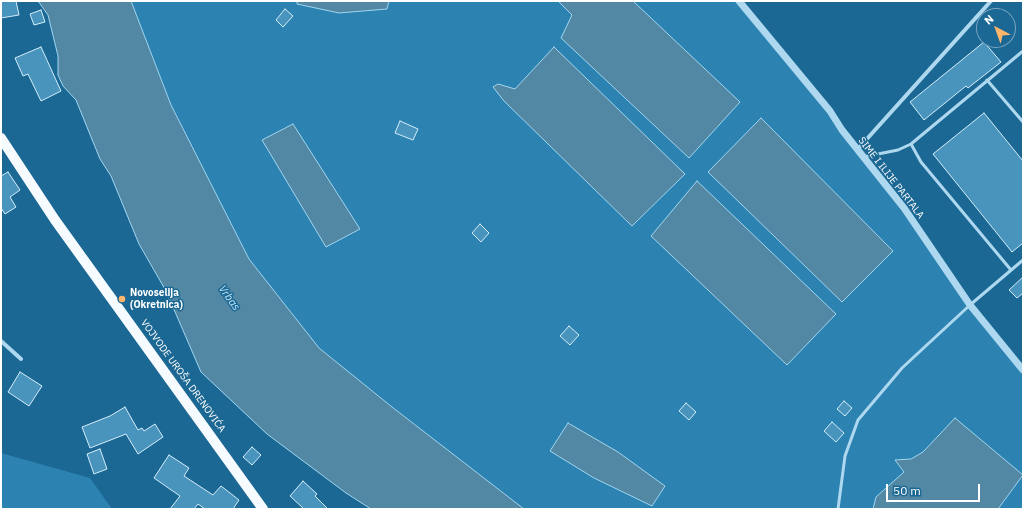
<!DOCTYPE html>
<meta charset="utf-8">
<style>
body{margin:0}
#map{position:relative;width:1024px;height:510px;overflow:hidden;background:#1c6894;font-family:"IBM Plex Sans",sans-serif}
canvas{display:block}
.frame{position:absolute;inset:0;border:2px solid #fff;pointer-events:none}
.north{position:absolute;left:976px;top:8px;width:40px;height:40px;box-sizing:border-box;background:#1c6894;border:1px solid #77a4bf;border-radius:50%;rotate:319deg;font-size:11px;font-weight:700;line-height:16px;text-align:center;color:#fff}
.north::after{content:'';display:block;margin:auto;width:14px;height:18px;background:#ffb66b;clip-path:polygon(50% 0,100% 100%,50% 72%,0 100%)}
.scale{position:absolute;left:886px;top:484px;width:94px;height:18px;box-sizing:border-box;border:2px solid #fff;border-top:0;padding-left:5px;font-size:12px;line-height:14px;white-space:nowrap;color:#fff;-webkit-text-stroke:3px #1c6894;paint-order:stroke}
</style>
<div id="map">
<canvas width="1024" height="510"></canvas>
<div class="frame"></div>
<div class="north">N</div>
<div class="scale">50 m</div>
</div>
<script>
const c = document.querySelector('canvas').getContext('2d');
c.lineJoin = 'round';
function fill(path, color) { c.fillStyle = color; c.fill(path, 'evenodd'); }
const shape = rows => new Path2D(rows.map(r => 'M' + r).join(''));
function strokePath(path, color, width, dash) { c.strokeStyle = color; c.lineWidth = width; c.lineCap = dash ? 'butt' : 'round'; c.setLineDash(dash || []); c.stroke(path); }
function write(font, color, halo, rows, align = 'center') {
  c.font = font + ' "IBM Plex Sans",sans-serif'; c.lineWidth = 3; c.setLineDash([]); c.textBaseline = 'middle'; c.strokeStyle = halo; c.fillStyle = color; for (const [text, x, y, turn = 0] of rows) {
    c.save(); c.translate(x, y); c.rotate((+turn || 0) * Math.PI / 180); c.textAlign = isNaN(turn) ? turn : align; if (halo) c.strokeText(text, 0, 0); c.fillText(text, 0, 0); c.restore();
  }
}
fill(shape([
 [131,1,739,1,857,150,970,305,1023,370,1023,509,524,509,392,407,319,348,249,259,171,105],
 [1,453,90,478,112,509,1,509]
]), '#2c82b0');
const water = shape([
 [38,1,131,1,171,105,249,259,319,348,392,407,524,509,371,509,346,493,267,434,201,372,166,291,139,244,111,176,100,159,76,100,63,86,58,75,58,56,48,15,38,1],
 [297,1,389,1,387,9,339,13,297,4,297,1],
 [558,1,633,1,740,102,689,158,561,38,572,15,558,1],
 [554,47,685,174,632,226,504,101,493,87,498,84,515,89,554,47],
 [761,118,893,251,842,302,708,172,761,118],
 [293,124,360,229,326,247,262,140,293,124],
 [697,181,836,314,787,365,651,236,697,181],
 [955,418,1023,475,998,509,873,509,876,497,904,472,895,460,911,459,923,452,955,418],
 [568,423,618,452,665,486,652,506,594,478,550,451,568,423]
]);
fill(water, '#5388a5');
strokePath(water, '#a0d6f1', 1);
const building = shape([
 [1,1,16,1,19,15,1,18,1,1],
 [285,9,293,16,283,27,276,20,285,9],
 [41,10,45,22,34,25,30,14,41,10],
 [984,42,1001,62,968,88,966,86,924,120,910,102,984,42],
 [41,47,61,91,41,101,28,74,23,76,15,58,41,47],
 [984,113,1023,161,1023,243,1012,252,933,154,984,113],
 [400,121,418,129,413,140,395,133,400,121],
 [8,172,20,190,10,197,16,207,5,214,1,208,1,176,8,172],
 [480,224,489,233,481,242,472,233,480,224],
 [1023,277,1023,293,1017,298,1009,290,1023,277],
 [569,326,579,335,570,345,560,336,569,326],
 [20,372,42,386,29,406,8,392,20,372],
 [844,401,852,408,845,416,837,409,844,401],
 [686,403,696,412,689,420,679,411,686,403],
 [125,407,138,430,142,428,144,431,155,424,163,437,138,454,126,434,90,448,82,427,110,416,125,407],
 [832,422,844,433,836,442,824,431,832,422],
 [252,447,261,455,252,465,243,457,252,447],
 [100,449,107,469,94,474,87,454,100,449],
 [169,455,189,468,184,476,213,495,221,486,239,500,233,509,205,509,198,504,194,509,170,509,180,496,154,478,169,455],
 [303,481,317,494,315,496,328,509,304,509,290,496,303,481]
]);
fill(building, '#4994bc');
strokePath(building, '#d4edfb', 1);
strokePath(shape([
 [987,80,1023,122],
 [911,144,921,162,1011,270],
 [863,157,898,150,911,144,1023,51],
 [838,509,845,456,858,420,902,368,970,305,1023,260]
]), '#add8ef', 3);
strokePath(shape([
 [857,150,991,1],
 [1,341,21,359]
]), '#add8ef', 4);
strokePath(shape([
 [739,1,830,111,842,130,904,208,970,305,1023,370]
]), '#add8ef', 7);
strokePath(shape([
 [1,138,55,220,263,509]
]), '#f5fbff', 10);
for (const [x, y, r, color] of [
 [122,299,4,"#ffb66b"]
]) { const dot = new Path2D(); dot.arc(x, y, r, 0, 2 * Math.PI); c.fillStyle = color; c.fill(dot); strokePath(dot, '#1c6894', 1.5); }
write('10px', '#fff', '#1c6894', [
 ["SIME I ILIJE PARTALA",891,178,52],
 ["VOJVODE UROŠA DRENOVIĆA",183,376,54]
]);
write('bold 10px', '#fff', '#1c6894', [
 ["Novoselija",130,293],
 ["(Okretnica)",130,305]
], 'left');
write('italic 11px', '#c0e4f7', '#1c6894', [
 ["Vrbas",229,298,54]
]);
</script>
